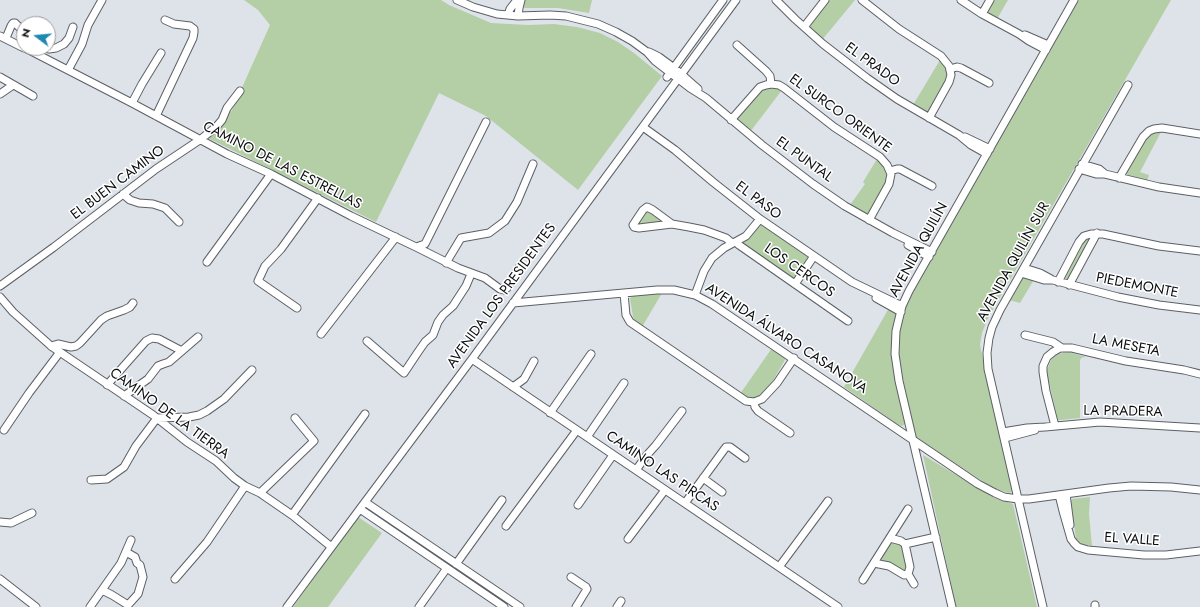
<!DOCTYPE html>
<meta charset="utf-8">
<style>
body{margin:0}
#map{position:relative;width:1200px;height:607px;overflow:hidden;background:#dee3ea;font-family:Jost,sans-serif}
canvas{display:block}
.north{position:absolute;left:16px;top:16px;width:40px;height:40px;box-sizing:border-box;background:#fff;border:1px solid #9d9e9f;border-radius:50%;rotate:286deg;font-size:11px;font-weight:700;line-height:16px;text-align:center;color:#0b0d0f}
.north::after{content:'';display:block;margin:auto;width:14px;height:18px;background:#1d89b0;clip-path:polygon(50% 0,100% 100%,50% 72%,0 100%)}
</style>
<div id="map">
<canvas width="1200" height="607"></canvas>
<div class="north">N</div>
</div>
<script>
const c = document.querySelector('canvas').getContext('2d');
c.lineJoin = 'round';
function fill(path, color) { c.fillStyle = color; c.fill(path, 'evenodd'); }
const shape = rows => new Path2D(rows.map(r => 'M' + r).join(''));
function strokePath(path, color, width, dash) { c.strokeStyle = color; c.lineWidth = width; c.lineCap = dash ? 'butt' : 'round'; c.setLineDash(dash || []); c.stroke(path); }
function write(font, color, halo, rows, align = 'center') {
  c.font = font + ' Jost,sans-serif'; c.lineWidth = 3; c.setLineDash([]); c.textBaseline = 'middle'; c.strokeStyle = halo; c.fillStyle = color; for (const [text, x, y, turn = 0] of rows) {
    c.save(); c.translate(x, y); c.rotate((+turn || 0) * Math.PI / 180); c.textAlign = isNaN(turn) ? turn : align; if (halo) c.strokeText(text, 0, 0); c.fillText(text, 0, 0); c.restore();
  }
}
fill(shape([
 [244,0,441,0,449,5,491,23,528,25,554,24,577,27,600,33,618,42,634,53,662,76,578,190,486,116,439,93,376,222,204,136,222,123,232,110,270,25,258,10],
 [524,0,592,0,589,13,558,8,525,8,522,7],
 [829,0,855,0,822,40,810,28,810,26],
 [994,0,1008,0,997,19,989,14,988,10],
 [1079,0,1171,0,987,320,982,333,980,345,1012,488,1012,491,1010,493,998,490,990,486,917,438,914,432,901,373,898,357,898,341,903,315,909,297,917,283],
 [940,60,947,68,947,78,929,112,925,112,913,105],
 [771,87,778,88,782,90,750,132,737,119,761,90],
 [1161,132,1140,172,1149,175,1147,181,1127,176,1126,172,1145,139,1152,133],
 [877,159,887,169,888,180,869,213,867,214,850,205,865,184,863,182],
 [648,210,661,220,661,223,638,225,636,222,645,212],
 [759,225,762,225,807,256,808,259,795,279,792,278,743,244,744,241],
 [1089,238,1091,239,1069,280,1065,280,1063,276,1083,239],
 [1024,274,1035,278,1020,303,1009,300],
 [662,293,642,327,635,322,633,317,630,298,633,296],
 [889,308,897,313,897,314,894,337,906,421,905,424,902,426,897,424,844,387],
 [772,348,786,358,767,391,758,399,748,398,740,394],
 [1069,352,1086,357,1081,358,1080,361,1080,418,1061,420,1058,420,1048,378,1047,370,1051,360,1055,356,1062,353],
 [923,455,993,497,1013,504,1037,607,956,607],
 [1090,497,1089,514,1092,546,1082,544,1076,539,1071,504,1071,501,1072,499],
 [358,517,382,533,328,607,293,607],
 [891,542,902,545,907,566,907,571,904,572,881,561,880,560]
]), '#b4cea5');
const minor = shape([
 [457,0,473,7,497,14,518,16,550,15,566,16,598,24,616,32,632,41,647,52,655,61,690,88,706,98,762,145,813,184,845,206,893,233,932,252],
 [776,0,795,19,823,44,867,78,897,99,959,135,971,145,987,154],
 [862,0,899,29,941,56,949,66,951,75,949,82,929,118],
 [961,0,982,14,1019,34,1029,41,1046,50],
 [982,14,990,0],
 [508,15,510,9,517,0],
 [518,16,519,8,521,0],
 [804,27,825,0],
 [1025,35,1048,45],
 [0,36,24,48],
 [6,38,11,26,13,23,15,23,24,32],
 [737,45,766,71,770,76,771,84],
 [25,48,132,103,227,154,271,174,351,216,416,247,458,268,485,278,500,289,504,290,507,288,520,266],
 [46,48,49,49,56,48,64,44,69,38,73,27],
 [649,52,659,57,674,68,698,89],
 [950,69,957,67,961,68,989,83],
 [68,70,82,44,88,25,102,0],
 [0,77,33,96],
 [667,77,723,0],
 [0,94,13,85],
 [132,103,142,84,161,53],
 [156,116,193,38,194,32,194,29,190,26,174,24,165,20],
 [731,120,760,87,766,85,771,84,779,85,784,88,834,127,880,157,887,165,891,174,889,184,869,220],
 [643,127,675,150,713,182,760,219,852,282,902,306],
 [965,137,990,149],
 [1082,164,1099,169,1105,174],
 [1079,169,1096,174,1105,174,1159,187,1200,193],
 [890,171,897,169,900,169,932,186],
 [1119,178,1143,137,1149,131,1154,129,1162,128,1200,134],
 [123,194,130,200,139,203,153,204,165,208,179,222],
 [672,224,653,210,647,207,643,210,633,225,634,227,639,228,672,224,689,227,704,230,726,238,732,243],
 [736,242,739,245,848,321],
 [908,245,929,257],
 [416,247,425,244,486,122],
 [207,262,271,174],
 [446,263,461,238,489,233,505,221,517,202,533,164],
 [1024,268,1040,273,1051,279],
 [1021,273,1044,280,1053,280,1118,297,1159,305,1200,310],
 [1058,282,1079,242,1084,236,1091,234,1103,234,1159,246,1200,251],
 [795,284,814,256],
 [1069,285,1097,233],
 [0,286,54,247,156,169,201,139,216,127,222,120,227,108,240,91],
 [624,293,626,315,630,322,746,401,754,402,762,399,777,383,794,358],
 [695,295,704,271,712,258,724,248,746,236,760,219],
 [0,297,13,312,51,346,153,415,187,442,216,461,234,478,245,486,260,493,292,515,329,545],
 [876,298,901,312],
 [513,303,657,290,674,290,695,295,712,304,978,484,995,493,1004,497,1018,499,1029,499,1109,488,1131,486,1171,487,1200,490],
 [297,308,258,281,265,266,281,249,318,198],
 [321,334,396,237],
 [1025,335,1053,342,1062,348],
 [367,341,404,373,418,352,425,342,433,335,438,322,443,315,453,306,466,286,471,274],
 [51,346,58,344,71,347,76,346,80,343,101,320,107,316,124,310,130,307,133,303],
 [472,359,838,607],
 [107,385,146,341,152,338,159,339,182,351],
 [513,387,524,379,534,361],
 [124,396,148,379,158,366,163,364,169,362,198,337],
 [754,402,755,407,758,411,790,433],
 [550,413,591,354],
 [1055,426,1046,391,1043,372,1043,366,1047,357,1053,352,1060,348,1072,348,1126,361,1184,370,1200,374],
 [4,430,29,393,60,352],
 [1003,432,1027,428,1045,427,1100,422,1200,428],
 [587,437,624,383],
 [1005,438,1035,430],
 [636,470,647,455,656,445,682,411],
 [703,478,722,492],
 [91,480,107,479,124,467,136,446,157,418,189,417,199,415,207,411,224,399,252,370],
 [260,493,314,441,295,418],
 [1066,494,1070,525],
 [1059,495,1063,511,1071,539,1074,543,1078,547,1088,550,1144,555,1166,555,1200,551],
 [365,502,520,607],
 [685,503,726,447,730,447,745,458],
 [578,505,613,455],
 [360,509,504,607],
 [292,515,365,414],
 [0,522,11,523,32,513],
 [506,526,577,430],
 [628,539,665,490],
 [905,544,936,537],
 [874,563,889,566,904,575,908,574,910,567,905,544,901,541,890,538],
 [456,564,502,500],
 [779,567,828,501],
 [908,574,914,584],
 [571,577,586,587,587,589,576,607],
 [0,579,36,607],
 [175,579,207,542,245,486],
 [863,580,908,509],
 [102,590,112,595,128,605,138,594,143,577,140,565,137,563,135,557,126,552],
 [1095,605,1095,607],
 [90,607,121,563,131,540],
 [287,607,365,502,472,359,736,0],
 [419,607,447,568],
 [617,607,621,601],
 [952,607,899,381,895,354,896,331,902,306,909,291,1074,0],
 [1043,607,988,369,987,353,989,338,992,327,1000,310,1128,85]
]);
strokePath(minor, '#5c6066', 9);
strokePath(minor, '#fff', 7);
write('14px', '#0b0d0f', '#fff', [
 ["EL PRADO",872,65,36],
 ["EL SURCO ORIENTE",840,114,36],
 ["EL PUNTAL",804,160,36],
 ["CAMINO DE LAS ESTRELLAS",282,166,27],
 ["EL BUEN CAMINO",118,183,-37],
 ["EL PASO",758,201,37],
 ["AVENIDA QUILÍN",919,250,-61],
 ["AVENIDA QUILÍN SUR",1014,262,-61],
 ["LOS CERCOS",799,271,35],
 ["PIEDEMONTE",1137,286,11],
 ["AVENIDA LOS PRESIDENTES",502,296,-54],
 ["AVENIDA ÁLVARO CASANOVA",786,339,33],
 ["LA MESETA",1126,346,11],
 ["LA PRADERA",1123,412,1],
 ["CAMINO DE LA TIERRA",169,414,36],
 ["CAMINO LAS PIRCAS",662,472,34],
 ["EL VALLE",1132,540,4]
]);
</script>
